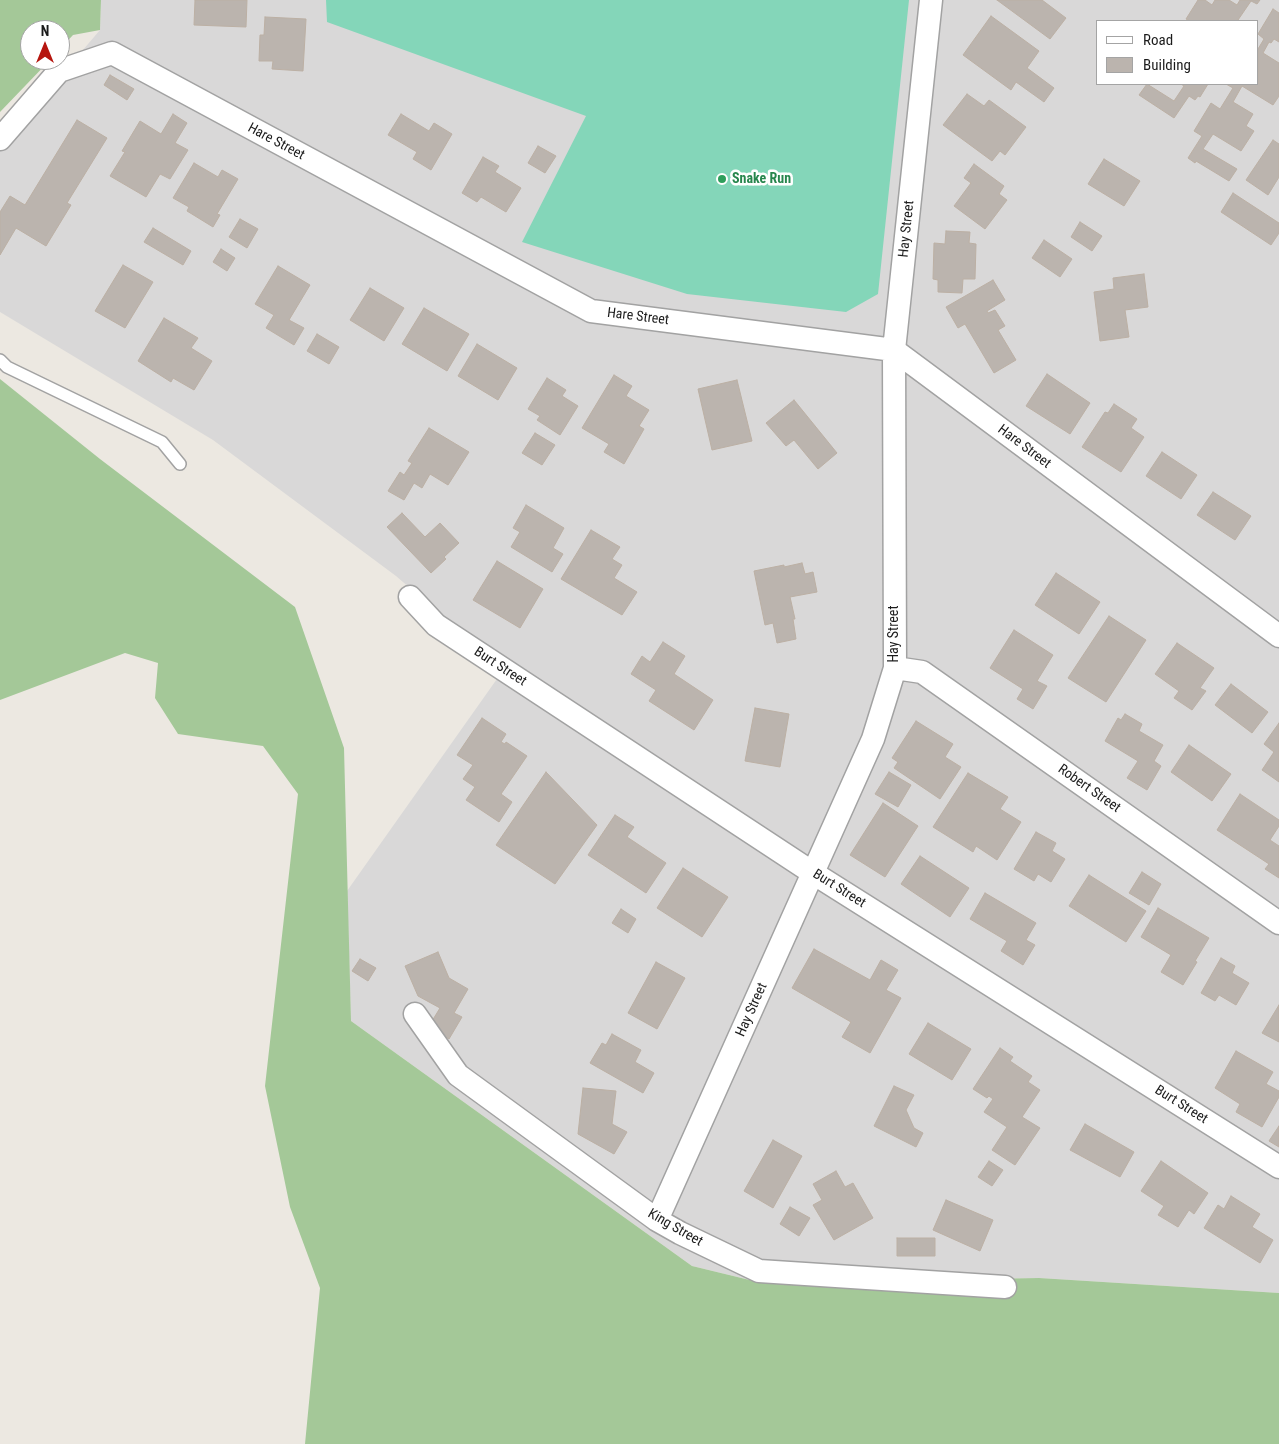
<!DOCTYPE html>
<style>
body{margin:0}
#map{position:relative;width:1279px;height:1444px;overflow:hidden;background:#ece8e1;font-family:"Roboto Condensed",sans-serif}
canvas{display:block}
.legend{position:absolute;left:1096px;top:20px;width:162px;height:65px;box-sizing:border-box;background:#fff;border:1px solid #a4a4a4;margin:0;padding:6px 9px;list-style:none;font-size:15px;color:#1b1b1b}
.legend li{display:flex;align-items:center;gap:10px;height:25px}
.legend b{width:25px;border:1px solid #a4a4a4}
.north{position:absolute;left:20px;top:20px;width:50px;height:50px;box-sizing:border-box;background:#fff;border:1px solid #a4a4a4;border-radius:50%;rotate:0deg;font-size:14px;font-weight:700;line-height:20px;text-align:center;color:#1b1b1b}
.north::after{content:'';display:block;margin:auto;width:18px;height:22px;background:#b6160f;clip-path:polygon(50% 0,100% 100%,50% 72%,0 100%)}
</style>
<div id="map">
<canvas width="1279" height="1444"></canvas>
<ul class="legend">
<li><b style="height:6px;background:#fff"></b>Road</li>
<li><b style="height:14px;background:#bbb4ae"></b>Building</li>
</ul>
<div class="north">N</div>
</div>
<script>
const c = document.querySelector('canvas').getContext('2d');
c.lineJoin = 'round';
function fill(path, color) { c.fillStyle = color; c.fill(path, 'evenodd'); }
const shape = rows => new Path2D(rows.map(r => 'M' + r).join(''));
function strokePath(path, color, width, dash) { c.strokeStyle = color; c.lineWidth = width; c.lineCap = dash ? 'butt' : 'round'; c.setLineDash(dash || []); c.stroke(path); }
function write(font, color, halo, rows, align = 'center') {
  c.font = font + ' "Roboto Condensed",sans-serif'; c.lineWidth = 5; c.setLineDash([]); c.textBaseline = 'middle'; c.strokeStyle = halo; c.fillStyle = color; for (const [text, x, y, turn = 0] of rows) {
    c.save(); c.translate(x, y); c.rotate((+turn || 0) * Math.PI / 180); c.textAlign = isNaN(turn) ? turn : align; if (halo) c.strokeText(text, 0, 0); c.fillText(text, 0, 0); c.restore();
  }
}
fill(shape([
 [101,0,1279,0,1279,1293,1039,1278,762,1283,692,1266,351,1021,347,891,504,669,396,576,213,440,0,312,0,147,100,30],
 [1098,21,1258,21,1258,84,1098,84]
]), '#d9d8d8');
fill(shape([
 [0,0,101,0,100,30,73,35,60,49,60,30,30,30,30,60,50,60,0,112],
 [0,379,100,459,295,607,344,748,351,1021,692,1266,762,1283,1039,1278,1279,1293,1279,1444,305,1444,320,1288,290,1207,265,1086,298,794,263,746,178,734,155,698,158,663,125,653,0,700]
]), '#a4c898');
fill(shape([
 [326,0,909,0,878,294,846,312,687,294,522,242,586,116,327,22]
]), '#84d6b9');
const building = shape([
 [195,0,247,0,246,27,194,25,195,0],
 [997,0,1042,0,1066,18,1050,39,997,0],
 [1198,0,1205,0,1212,5,1215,0,1229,0,1237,5,1240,0,1260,0,1257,4,1251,1,1238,20,1240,21,1190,21,1186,19,1198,0],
 [1273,9,1279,13,1279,42,1274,39,1271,43,1269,42,1263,53,1279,63,1279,96,1273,105,1242,86,1233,102,1253,114,1246,126,1254,131,1241,151,1213,134,1203,149,1237,169,1229,181,1196,161,1195,163,1188,158,1202,136,1194,131,1211,103,1220,109,1233,88,1226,84,1258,84,1258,49,1264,39,1258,34,1273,9],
 [991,16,1039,51,1027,68,1054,88,1044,102,1016,82,1011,90,963,55,991,16],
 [265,17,306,19,303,71,272,69,273,61,259,61,260,35,264,35,265,17],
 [110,75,134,89,127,100,104,85,110,75],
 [1147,84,1174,101,1184,86,1181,84,1208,84,1200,97,1198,96,1195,100,1189,96,1174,118,1139,95,1147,84],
 [967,94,984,106,989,100,1026,127,1005,155,1000,151,992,161,943,125,967,94],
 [173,114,187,123,175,143,188,150,170,179,160,174,146,197,110,176,125,152,122,151,140,121,161,134,173,114],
 [401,114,429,131,434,123,452,134,431,170,413,159,417,152,388,135,401,114],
 [77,120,107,138,67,203,71,205,46,246,16,228,0,255,0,212,10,196,25,205,77,120],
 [1273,140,1279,144,1279,177,1268,195,1246,180,1273,140],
 [538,146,556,156,545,173,528,163,538,146],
 [483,157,499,166,495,172,521,188,506,212,481,197,477,202,462,193,483,157],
 [1104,159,1140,181,1124,206,1088,184,1104,159],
 [194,163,218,177,222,170,238,179,217,214,220,215,213,227,187,211,189,207,173,198,194,163],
 [974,164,1004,186,999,194,1007,200,985,229,954,206,971,183,964,178,974,164],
 [1233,193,1279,223,1279,233,1271,245,1221,212,1233,193],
 [240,219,258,229,247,248,229,237,240,219],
 [1080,222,1102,236,1092,251,1071,237,1080,222],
 [153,228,191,251,183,265,144,242,153,228],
 [946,231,970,232,969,243,976,244,975,279,963,279,962,293,938,292,938,280,933,279,934,243,945,244,946,231],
 [1044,240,1072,259,1060,277,1032,258,1044,240],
 [221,249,235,258,227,271,213,262,221,249],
 [123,265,153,282,125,328,95,311,123,265],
 [278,266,310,285,289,320,304,328,294,345,266,328,274,315,255,304,278,266],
 [1144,274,1148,307,1125,310,1129,337,1100,341,1094,292,1114,289,1113,278,1144,274],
 [993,280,1005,300,987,311,988,313,995,310,1005,326,998,330,1016,360,994,373,965,324,958,328,946,307,993,280],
 [370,288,404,308,384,341,350,320,370,288],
 [424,308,469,334,447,371,402,344,424,308],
 [164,318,198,338,191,348,212,361,194,390,173,378,171,382,138,361,164,318],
 [317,334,339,347,329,364,307,351,317,334],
 [477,344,517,368,498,400,458,376,477,344],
 [1047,374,1090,403,1070,434,1026,406,1047,374],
 [614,375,632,386,626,396,649,410,639,426,644,429,624,464,604,452,609,444,582,428,614,375],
 [547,378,566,390,562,396,578,406,560,435,537,420,540,416,528,409,547,378],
 [737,380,752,441,712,450,698,389,737,380],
 [794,400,837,453,818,469,794,440,786,446,766,423,794,400],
 [1114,404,1137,419,1131,428,1144,437,1121,472,1082,447,1105,412,1108,413,1114,404],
 [429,428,469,452,448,485,430,474,422,488,414,483,404,500,388,491,400,472,404,475,412,463,408,461,429,428],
 [535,433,555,445,542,465,522,453,535,433],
 [1162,452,1197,475,1181,499,1146,476,1162,452],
 [1213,492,1251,516,1235,540,1197,515,1213,492],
 [526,505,564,528,553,548,563,554,552,572,511,547,520,532,513,528,526,505],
 [402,513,425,537,440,523,459,543,444,557,446,559,431,573,387,527,402,513],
 [591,530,620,547,612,559,622,565,614,578,637,592,622,615,561,579,591,530],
 [497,561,543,589,520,628,473,600,497,561],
 [802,563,805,574,813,572,817,592,790,597,795,619,793,619,796,639,777,643,773,623,765,625,754,571,784,565,784,567,802,563],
 [1056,573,1100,602,1079,634,1035,605,1056,573],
 [1109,616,1146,640,1106,702,1068,678,1109,616],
 [1014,630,1053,655,1037,681,1047,686,1033,709,1017,699,1023,689,990,668,1014,630],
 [663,642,685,656,674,674,713,700,694,730,649,701,656,690,631,674,642,656,650,662,663,642],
 [1177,643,1214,668,1200,688,1206,691,1192,710,1174,698,1179,691,1155,674,1177,643],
 [1231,684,1268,712,1252,733,1215,705,1231,684],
 [755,708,789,714,780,767,745,761,755,708],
 [1125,714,1142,724,1139,731,1163,745,1154,761,1161,766,1147,790,1127,778,1138,761,1105,741,1118,718,1121,720,1125,714],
 [482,718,506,734,501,742,505,744,506,742,527,756,501,794,512,802,499,822,466,800,475,787,463,779,473,765,457,755,482,718],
 [916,721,953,744,945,757,961,767,940,799,894,768,898,762,892,758,916,721],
 [1279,723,1279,782,1262,770,1274,752,1264,744,1279,723],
 [1189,745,1231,774,1212,801,1171,772,1189,745],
 [546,772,597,825,555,884,496,845,546,772],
 [889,772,911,785,898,807,875,794,889,772],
 [968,773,1008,797,1000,809,1021,822,997,860,976,846,973,852,933,827,968,773],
 [1240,794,1279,820,1279,826,1270,840,1279,846,1279,878,1265,869,1269,864,1217,830,1240,794],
 [883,803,918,826,885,877,850,855,883,803],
 [615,815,634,827,627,837,666,863,646,893,588,855,615,815],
 [1036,832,1056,843,1052,851,1065,859,1051,882,1038,874,1034,881,1014,869,1036,832],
 [920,856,969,888,950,917,901,884,920,856],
 [683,868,728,897,702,937,657,908,683,868],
 [1142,872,1161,884,1149,905,1129,893,1142,872],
 [1089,875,1146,911,1126,942,1069,906,1089,875],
 [985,893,1036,923,1026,940,1035,945,1023,965,1001,951,1007,941,970,919,985,893],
 [1158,908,1209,938,1195,961,1197,962,1183,985,1161,972,1171,955,1141,937,1158,908],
 [621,909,636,919,628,933,612,923,621,909],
 [814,949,870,980,881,960,898,970,886,990,901,998,870,1053,842,1037,851,1022,792,988,814,949],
 [438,952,449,978,468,989,454,1013,462,1017,449,1039,429,1026,440,1008,418,996,405,966,438,952],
 [1221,958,1235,966,1232,973,1249,983,1236,1005,1219,995,1215,1001,1201,993,1221,958],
 [360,959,376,968,368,981,352,971,360,959],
 [656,962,685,978,657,1029,628,1013,656,962],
 [1279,1005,1279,1042,1262,1033,1279,1005],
 [928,1023,971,1049,952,1080,909,1054,928,1023],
 [612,1034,641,1050,635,1062,654,1073,643,1093,590,1063,602,1043,606,1045,612,1034],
 [1000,1048,1013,1057,1010,1061,1032,1076,1028,1082,1040,1090,1022,1117,1040,1128,1015,1165,992,1150,1007,1127,984,1112,993,1099,989,1096,987,1098,973,1089,1000,1048],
 [1236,1051,1273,1072,1266,1084,1279,1091,1279,1097,1262,1127,1236,1112,1240,1104,1215,1088,1236,1051],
 [894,1086,914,1095,906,1110,914,1128,923,1133,916,1147,874,1126,894,1086],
 [583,1088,616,1091,612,1124,627,1132,614,1154,578,1134,583,1088],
 [1085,1124,1134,1152,1120,1177,1070,1150,1085,1124],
 [1279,1126,1279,1147,1269,1141,1279,1126],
 [773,1140,802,1156,773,1208,744,1191,773,1140],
 [989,1161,1003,1170,992,1186,978,1177,989,1161],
 [1161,1161,1208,1193,1194,1214,1189,1210,1178,1227,1158,1215,1164,1206,1141,1191,1161,1161],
 [836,1171,845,1187,853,1183,873,1218,834,1240,813,1205,822,1200,813,1184,836,1171],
 [1231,1196,1260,1214,1252,1227,1273,1240,1260,1263,1204,1228,1218,1205,1224,1209,1231,1196],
 [946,1200,993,1220,980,1251,933,1230,946,1200],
 [790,1207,810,1218,799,1236,780,1224,790,1207],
 [897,1238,935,1238,935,1256,897,1256,897,1238]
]);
fill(building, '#bbb4ae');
strokePath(building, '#bcb0a4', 1);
const lane = shape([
 [0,360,7,367,162,442,180,464]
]);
const street = shape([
 [0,139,59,71,112,53,591,311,894,350,1279,636],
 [410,597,436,625,813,873,1279,1167],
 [895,668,922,672,1279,923],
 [415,1014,458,1075,657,1220,680,1233,759,1271,1005,1287],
 [657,1220,873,739,895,668,894,350,931,0]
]);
strokePath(lane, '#a2a2a2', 14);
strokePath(street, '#a2a2a2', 25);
strokePath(lane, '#fff', 11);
strokePath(street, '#fff', 22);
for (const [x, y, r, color] of [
 [722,179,5,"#2e9e5b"]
]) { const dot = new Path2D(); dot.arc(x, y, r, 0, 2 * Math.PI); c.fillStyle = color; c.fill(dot); strokePath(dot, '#fff', 2); }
write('14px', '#1b1b1b', '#fff', [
 ["Hare Street",276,142,28],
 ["Hay Street",907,229,-84],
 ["Hare Street",638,317,7],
 ["Hare Street",1024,447,37],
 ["Hay Street",894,634,-90],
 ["Burt Street",500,667,33],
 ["Robert Street",1089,789,35],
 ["Burt Street",839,889,32],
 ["Hay Street",752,1010,-66],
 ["Burt Street",1181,1105,32],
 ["King Street",675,1228,30]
]);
write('bold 14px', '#27864d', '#fff', [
 ["Snake Run",732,179]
], 'left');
</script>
